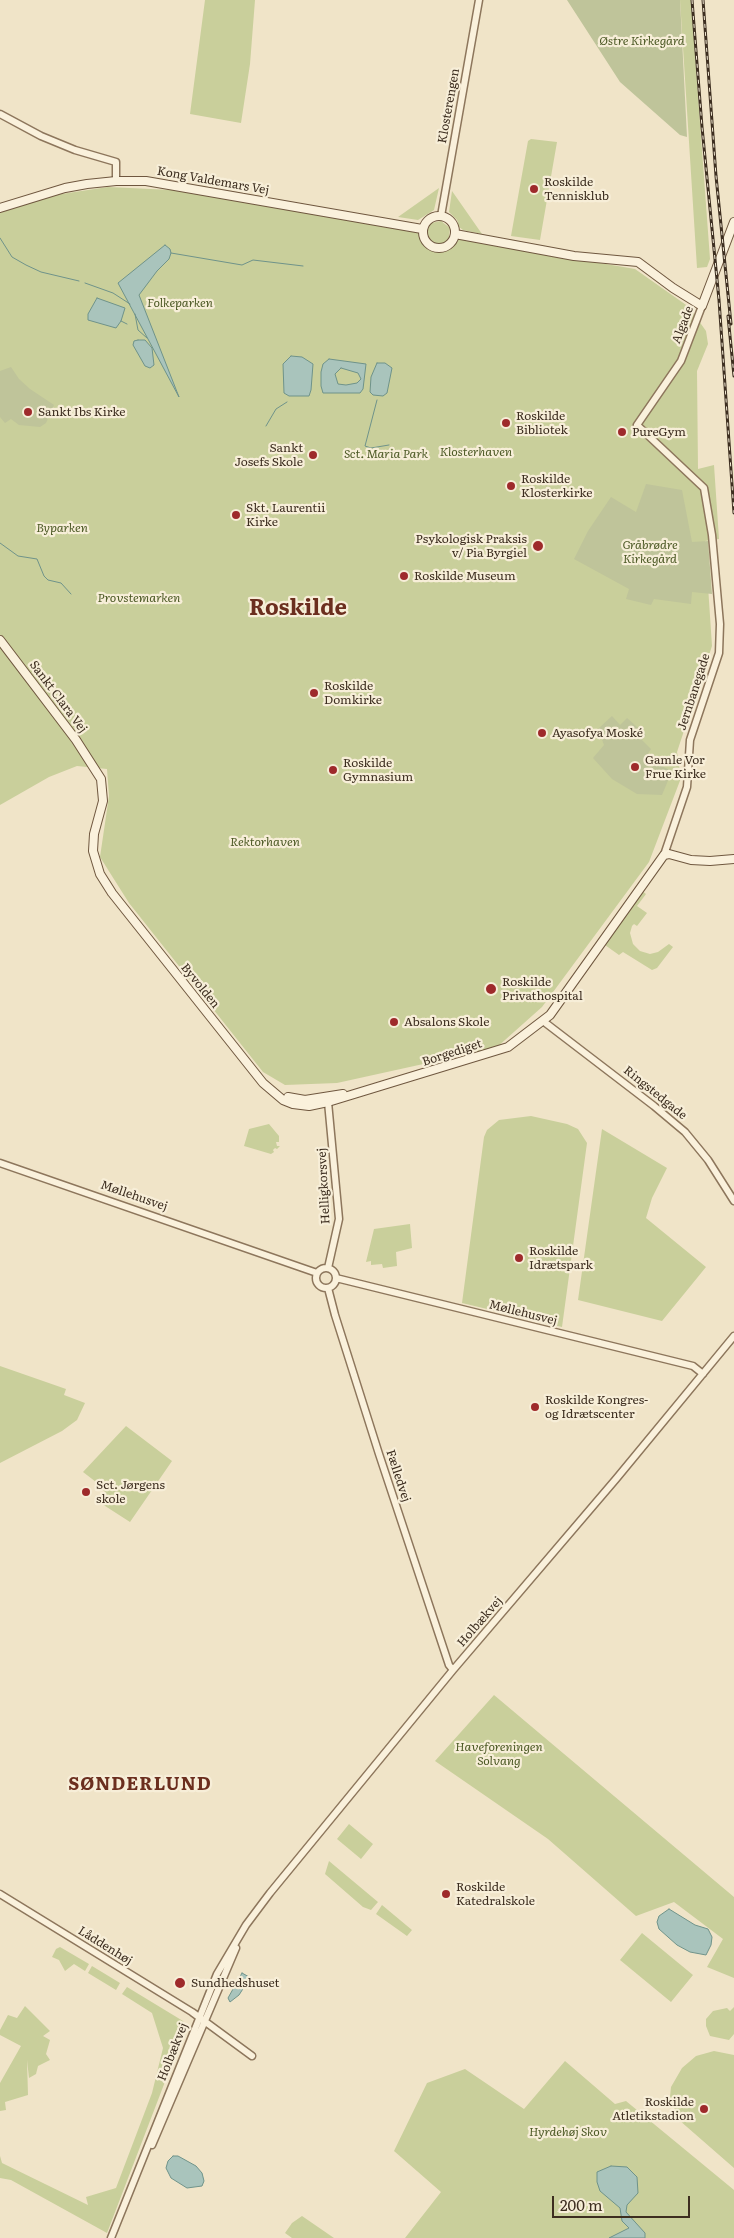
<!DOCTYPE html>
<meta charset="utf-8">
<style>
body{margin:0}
#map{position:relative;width:734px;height:2238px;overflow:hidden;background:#f0e4c8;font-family:Literata,serif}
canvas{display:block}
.scale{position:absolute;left:552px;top:2196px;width:138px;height:22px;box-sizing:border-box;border:2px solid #3d2e20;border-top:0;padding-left:6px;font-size:15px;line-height:18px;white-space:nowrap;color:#3d2e20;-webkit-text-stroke:4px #f7eed8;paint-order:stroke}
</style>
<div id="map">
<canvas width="734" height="2238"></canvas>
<div class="scale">200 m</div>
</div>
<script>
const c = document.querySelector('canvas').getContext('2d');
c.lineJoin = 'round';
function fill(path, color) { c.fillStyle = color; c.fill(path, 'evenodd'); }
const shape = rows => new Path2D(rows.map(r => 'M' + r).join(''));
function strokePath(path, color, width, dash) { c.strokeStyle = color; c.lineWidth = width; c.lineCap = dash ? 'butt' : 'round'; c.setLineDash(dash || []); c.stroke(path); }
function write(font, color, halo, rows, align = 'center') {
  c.font = font + ' Literata,serif'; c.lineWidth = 4.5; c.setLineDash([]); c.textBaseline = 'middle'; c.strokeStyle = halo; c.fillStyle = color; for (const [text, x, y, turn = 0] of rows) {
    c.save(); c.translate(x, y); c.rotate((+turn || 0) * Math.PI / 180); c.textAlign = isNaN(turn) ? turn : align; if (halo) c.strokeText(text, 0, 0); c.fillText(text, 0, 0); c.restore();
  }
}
fill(shape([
 [205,0,255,0,250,64,241,123,190,114],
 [680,0,691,0,710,259,707,267,697,268],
 [531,139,557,142,540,240,511,236,528,141],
 [108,187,172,190,426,233,431,223,441,221,450,228,449,237,635,269,689,307,706,331,708,344,697,371,698,469,714,465,719,539,705,541,712,646,677,752,681,778,649,862,542,1007,496,1048,337,1083,285,1085,263,1072,129,903,100,857,109,796,107,769,77,766,49,777,0,805,0,213,48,196],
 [439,188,434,210,418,220,398,217],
 [452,191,459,201,482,234,463,230,459,227,457,220,449,212],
 [642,891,646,894,637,906,647,913,637,926,634,924,632,926,630,933,633,944,640,951,650,954,658,952,669,944,673,947,657,968,652,970,623,952,619,955,605,945],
 [531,1116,567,1124,578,1129,587,1143,562,1327,462,1303,484,1137,487,1130,499,1120],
 [269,1124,279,1136,279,1142,276,1142,277,1146,280,1146,277,1149,275,1148,273,1150,274,1152,271,1154,244,1146,249,1129],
 [602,1129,667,1168,652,1198,646,1218,706,1267,662,1321,578,1300],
 [410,1224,412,1248,396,1252,397,1266,383,1268,382,1264,371,1265,371,1261,366,1262,374,1229],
 [0,1366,66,1389,64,1395,85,1403,77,1420,62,1431,0,1463],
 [126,1426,172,1461,130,1522,102,1504,105,1492,96,1482,83,1472],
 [494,1695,734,1897,734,1978,707,1967,723,1939,674,1902,636,1916,548,1839,435,1761],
 [349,1824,373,1844,361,1859,337,1839],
 [329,1861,378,1902,371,1910,363,1907,325,1874],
 [382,1905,412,1930,407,1936,376,1914],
 [642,1933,693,1975,671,2002,620,1960],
 [60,1947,89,1964,85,1971,74,1964,65,1971,59,1960,52,1957,56,1949],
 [92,1966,120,1983,116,1990,88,1973],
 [127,1987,183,2021,186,2027,107,2233,11,2180,0,2178,0,2156,2,2163,88,2205,86,2197,116,2188,152,2093,163,2048,152,2013,122,1994],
 [25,2006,50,2031,43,2036,50,2040,46,2054,50,2060,38,2066,36,2074,29,2078,27,2060,28,2095,5,2102,6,2110,0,2111,0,2083,21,2046,0,2035,0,2030,8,2015,17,2018],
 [734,2007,734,2034,729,2040,710,2036,706,2026,706,2019,713,2011,727,2008,730,2011],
 [714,2051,734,2055,734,2168,679,2120,670,2097,671,2087,682,2068,696,2056],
 [565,2061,615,2104,626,2101,734,2190,734,2238,405,2238,441,2192,394,2151,427,2083,465,2069,524,2109],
 [302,2216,334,2238,292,2238,285,2233,292,2223]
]), '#c9cf9b');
fill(shape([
 [567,0,680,0,687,137,680,135,620,82],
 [11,367,19,379,30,389,54,405,46,423,40,427,19,425,11,419,5,423,0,417,0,371],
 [646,484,682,490,692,542,708,541,712,594,692,592,691,604,654,599,651,605,626,599,629,589,574,559,588,531,611,497,636,512],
 [612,716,620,725,627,718,646,735,642,740,651,749,645,758,672,771,662,795,637,794,612,779,593,758,604,745,598,729]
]), '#bfc49a');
const water = shape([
 [165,245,170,249,171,253,169,259,157,271,139,295,179,397,118,283,165,245],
 [97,298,125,308,121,321,116,328,88,320,88,314,97,298],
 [138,340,145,340,152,348,154,365,150,368,145,366,133,345,134,341,138,340],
 [291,356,302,357,313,364,311,390,309,396,289,396,284,393,283,364,291,356],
 [329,359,366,364,363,389,360,393,323,393,321,386,321,372,323,364,329,359],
 [341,368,358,373,361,379,357,383,346,385,338,384,335,374,341,368],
 [377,363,385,363,392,368,387,393,383,396,373,395,370,392,371,377,377,363],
 [669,1909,695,1925,708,1929,712,1937,711,1945,706,1955,690,1952,677,1945,659,1929,657,1922,659,1916,669,1909],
 [242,1973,249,1977,248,1981,239,1995,230,2002,228,1998,242,1973],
 [173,2156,178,2156,196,2166,202,2173,204,2181,202,2186,187,2188,171,2178,166,2168,168,2161,173,2156],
 [611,2166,627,2167,637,2177,638,2193,627,2205,626,2212,645,2233,645,2238,609,2238,629,2228,622,2221,620,2208,600,2191,597,2182,597,2172,611,2166]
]);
fill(water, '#a9c4bc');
strokePath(water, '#6f938a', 1);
strokePath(shape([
 [0,238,12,257,26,265,41,272,79,281],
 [171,253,242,265,253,260,303,266],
 [85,283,113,293,130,304],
 [135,314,138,330,147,338],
 [121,321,127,324],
 [377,400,365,446,371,448,389,445],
 [266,426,276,409,287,402],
 [0,543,18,556,37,559,44,576,48,580,61,583,71,594]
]), '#6f938a', 1);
const tertiary = shape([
 [0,114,41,136,75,150,116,162,116,181],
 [441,216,479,0],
 [664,855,687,787,690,740,719,653,720,624,712,535,704,488,637,425,681,361,702,306],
 [543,1021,654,1106,685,1132,708,1160,734,1201],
 [0,1163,317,1273],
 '316 1278a10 10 0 1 1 20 0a10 10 0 1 1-20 0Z',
 [328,1268,339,1219,328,1102],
 [336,1278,693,1366,703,1374],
 [328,1288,335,1315,379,1454,449,1665,453,1670],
 [0,1894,192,2012,252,2056],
 [152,2145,236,1948],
 [111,2238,217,1974,246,1925,270,1893,453,1670,616,1479,734,1336]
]);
const secondary = shape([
 [0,208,65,188,87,184,116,181,146,181,422,229],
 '423 232a16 16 0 1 1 32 0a16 16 0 1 1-32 0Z',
 [455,234,574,256,638,262,673,288,702,306,734,222],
 [0,640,76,740,101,779,103,801,94,834,93,851,100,874,112,893,263,1083,283,1100,293,1104,309,1106,328,1102,508,1047,550,1015,664,855,669,854,691,860,710,861,734,859],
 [288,1097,305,1100,343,1094]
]);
strokePath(tertiary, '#8d765c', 9);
strokePath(secondary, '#6f573f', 10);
strokePath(tertiary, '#faf1dc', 6);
strokePath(secondary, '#faf1dc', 8);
const rail = shape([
 [692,0,702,127,719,300,734,513],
 [703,0,716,176,731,324],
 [728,316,734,376]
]);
strokePath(rail, '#3d2e20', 3);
strokePath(rail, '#f7eed8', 1, [4]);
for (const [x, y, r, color] of [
 [534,189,5,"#9e2a2b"],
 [28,412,5,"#9e2a2b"],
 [506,423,5,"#9e2a2b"],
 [622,432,5,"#9e2a2b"],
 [313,455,5,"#9e2a2b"],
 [511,486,5,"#9e2a2b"],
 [236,515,5,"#9e2a2b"],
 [538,546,6,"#9e2a2b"],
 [404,576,5,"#9e2a2b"],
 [314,693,5,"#9e2a2b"],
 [542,733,5,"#9e2a2b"],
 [635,767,5,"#9e2a2b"],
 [333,770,5,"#9e2a2b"],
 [491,989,6,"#9e2a2b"],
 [394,1022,5,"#9e2a2b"],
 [519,1258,5,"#9e2a2b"],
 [535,1407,5,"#9e2a2b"],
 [86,1492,5,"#9e2a2b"],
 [446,1894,5,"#9e2a2b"],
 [180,1983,6,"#9e2a2b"],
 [704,2109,5,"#9e2a2b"]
]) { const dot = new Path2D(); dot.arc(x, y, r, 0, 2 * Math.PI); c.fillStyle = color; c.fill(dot); strokePath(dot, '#f7eed8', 2); }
write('italic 12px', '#4d5a26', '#f7eed8', [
 ["Østre Kirkegård",642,41],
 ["Folkeparken",180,303],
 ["Klosterhaven",476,452],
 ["Sct. Maria Park",386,454],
 ["Byparken",62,528],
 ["Gråbrødre",650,545],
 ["Kirkegård",650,559],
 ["Provstemarken",139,598],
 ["Rektorhaven",265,842],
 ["Haveforeningen",499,1747],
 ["Solvang",499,1761],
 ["Hyrdehøj Skov",568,2132]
]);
write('12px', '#3d2e20', '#f7eed8', [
 ["Klosterengen",449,106,-80],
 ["Kong Valdemars Vej",213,181,10],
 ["Algade",683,325,-69],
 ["Jernbanegade",694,692,-72],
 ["Sankt Clara Vej",58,697,53],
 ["Byvolden",200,986,51],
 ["Borgediget",452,1053,-18],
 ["Ringstedgade",655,1093,39],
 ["Helligkorsvej",324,1186,-93],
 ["Møllehusvej",134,1196,19],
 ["Møllehusvej",523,1313,14],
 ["Fælledvej",398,1476,72],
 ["Holbækvej",480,1622,-49],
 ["Låddenhøj",105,1946,32],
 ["Holbækvej",173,2052,-68]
]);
write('12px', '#3d2e20', '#f7eed8', [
 ["Roskilde",544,182],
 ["Tennisklub",544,196],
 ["Sankt Ibs Kirke",38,412],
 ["Roskilde",516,416],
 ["Bibliotek",516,430],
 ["PureGym",632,432],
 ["Sankt",303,448,"right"],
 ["Josefs Skole",303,462,"right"],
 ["Roskilde",521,479],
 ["Klosterkirke",521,493],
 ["Skt. Laurentii",246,508],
 ["Kirke",246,522],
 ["Psykologisk Praksis",527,539,"right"],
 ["v/ Pia Byrgiel",527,553,"right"],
 ["Roskilde Museum",414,576],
 ["Roskilde",324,686],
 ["Domkirke",324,700],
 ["Ayasofya Moské",552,733],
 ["Gamle Vor",645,760],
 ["Frue Kirke",645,774],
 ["Roskilde",343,763],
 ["Gymnasium",343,777],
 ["Roskilde",502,982],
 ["Privathospital",502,996],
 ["Absalons Skole",404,1022],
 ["Roskilde",529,1251],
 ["Idrætspark",529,1265],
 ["Roskilde Kongres-",545,1400],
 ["og Idrætscenter",545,1414],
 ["Sct. Jørgens",96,1485],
 ["skole",96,1499],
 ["Roskilde",456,1887],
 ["Katedralskole",456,1901],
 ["Sundhedshuset",191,1983],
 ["Roskilde",694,2102,"right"],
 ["Atletikstadion",694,2116,"right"]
], 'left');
c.letterSpacing = '1px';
write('bold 18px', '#6b2e1e', '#f7eed8', [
 ["SØNDERLUND",140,1785]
]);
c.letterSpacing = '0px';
write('bold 22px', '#6b2e1e', '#f7eed8', [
 ["Roskilde",298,609]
]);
</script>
